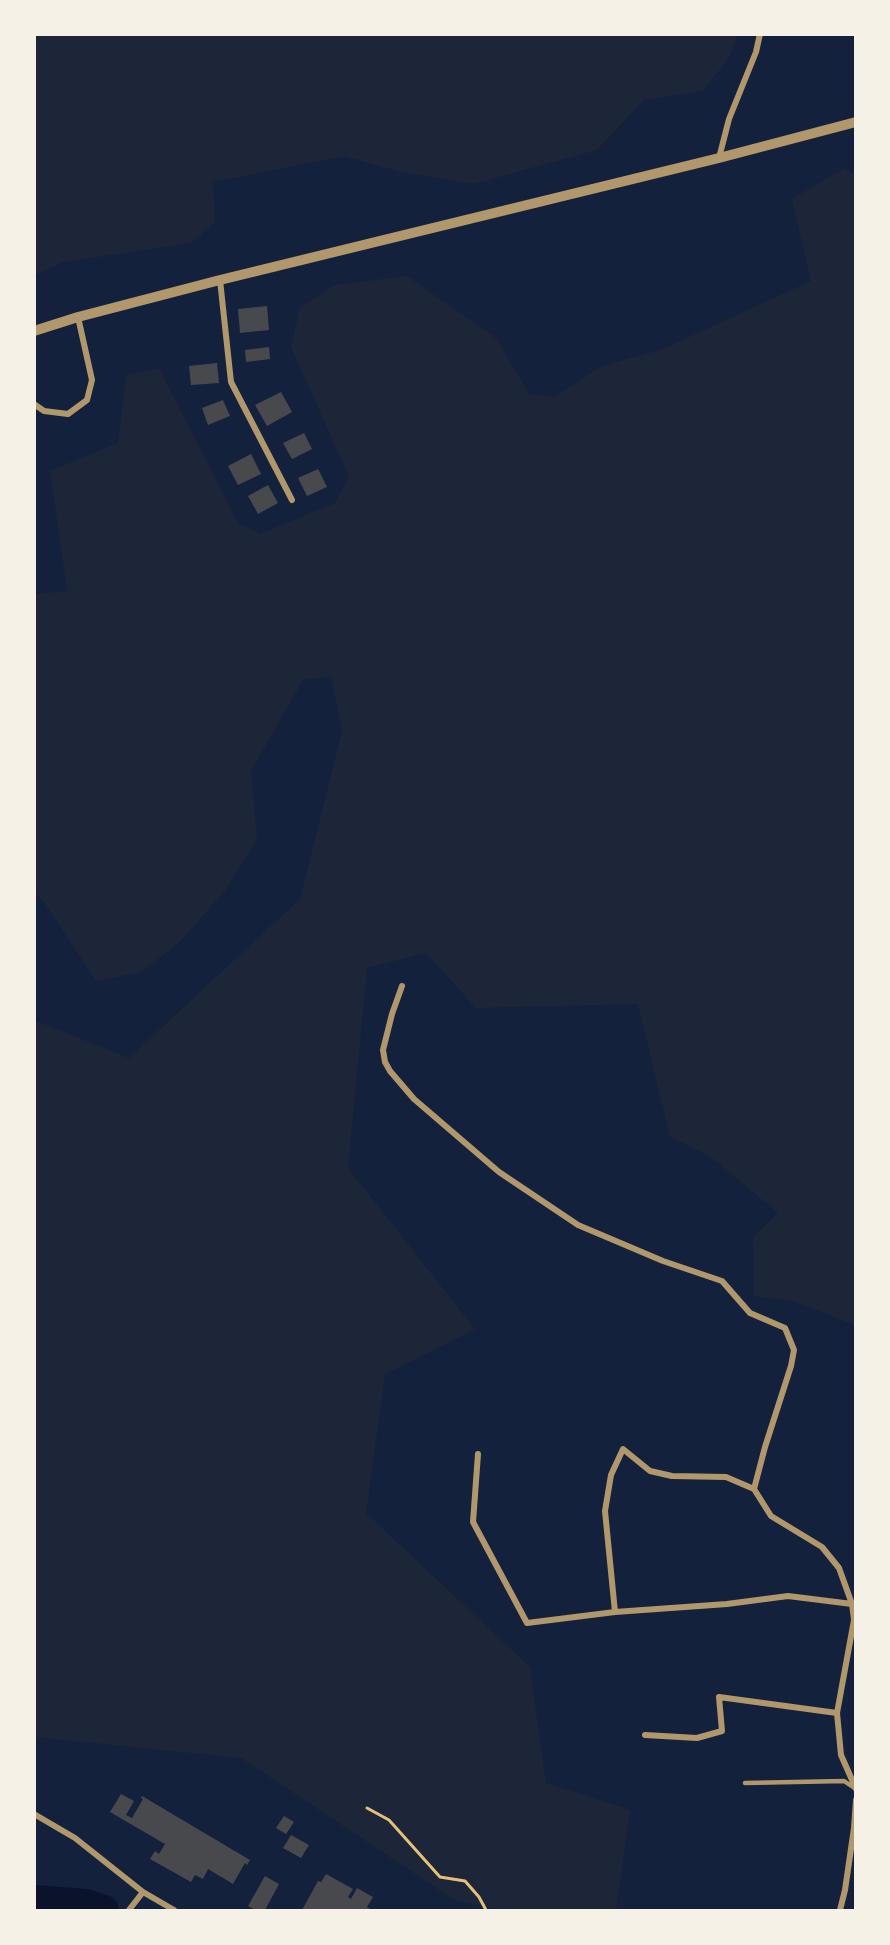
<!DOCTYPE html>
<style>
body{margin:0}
#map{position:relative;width:890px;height:1945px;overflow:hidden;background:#14213d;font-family:"Libre Baskerville",serif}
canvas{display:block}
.frame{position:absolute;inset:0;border:36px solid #f6f1e7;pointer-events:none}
</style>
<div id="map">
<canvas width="890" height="1945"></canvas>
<div class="frame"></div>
</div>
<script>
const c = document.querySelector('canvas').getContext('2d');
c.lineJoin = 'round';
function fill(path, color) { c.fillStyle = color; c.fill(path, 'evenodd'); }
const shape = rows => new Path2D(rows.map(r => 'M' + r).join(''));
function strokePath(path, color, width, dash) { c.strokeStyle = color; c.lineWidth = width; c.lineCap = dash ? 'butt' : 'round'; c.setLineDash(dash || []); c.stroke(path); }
fill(shape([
 [34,35,35,34,738,35,729,58,703,91,644,100,597,150,473,184,401,172,344,156,213,182,215,222,191,243,64,262,35,275],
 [845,168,855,175,855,1325,793,1301,754,1296,753,1237,778,1213,711,1157,670,1137,638,1004,476,1008,426,953,367,968,348,1168,475,1329,385,1374,366,1513,530,1667,546,1783,630,1810,616,1910,504,1910,454,1900,241,1758,35,1737,34,1020,129,1058,300,899,342,731,331,677,303,680,251,771,257,839,226,889,181,941,141,972,96,981,44,902,35,893,34,594,67,591,50,471,118,443,126,375,159,368,238,523,260,534,335,503,349,477,291,347,300,308,335,285,407,276,497,339,529,394,555,397,602,366,663,349,811,281,792,199]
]), '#1d2539');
strokePath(shape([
 [34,1900,86,1904,104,1910]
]), '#0b132b', 30);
fill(shape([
 [267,306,269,330,240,333,238,309],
 [269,347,270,359,246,362,245,350],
 [217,363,219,383,191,385,189,366],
 [281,392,292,412,267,426,255,405],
 [223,400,230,416,208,425,202,408],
 [304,433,312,449,292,459,283,443],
 [251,454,261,474,238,485,228,466],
 [318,469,327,487,307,496,298,478],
 [268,485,278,503,258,514,248,496],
 [121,1794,134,1801,126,1815,132,1818,143,1799,141,1798,142,1796,250,1860,247,1865,245,1863,233,1884,208,1869,203,1879,195,1875,191,1882,150,1859,155,1851,159,1854,165,1844,110,1812],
 [284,1816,294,1822,286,1834,276,1828],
 [291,1835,309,1845,301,1858,283,1848],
 [326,1874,353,1889,348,1897,351,1899,357,1888,373,1897,367,1907,372,1910,302,1910,318,1881,321,1882],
 [265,1876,279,1884,265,1910,255,1910,248,1906]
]), '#48494c');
strokePath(shape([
 [367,1808,389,1820,440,1877,465,1881,479,1897,486,1910]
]), '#e5c07b', 3);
strokePath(shape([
 [745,1783,844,1781,856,1789]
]), '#b1986c', 4.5);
strokePath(shape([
 [719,158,729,119,756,52,760,34],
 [220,280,231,382,292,500],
 [34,404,44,411,68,414,87,400,92,380,78,317],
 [402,986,392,1014,383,1050,385,1062,390,1071,414,1099,499,1172,578,1225,663,1261,722,1281,750,1313,785,1328,794,1350,791,1366,765,1447,754,1489,771,1516,822,1547,839,1568,852,1604,854,1620,837,1713,841,1755,856,1789],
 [478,1454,473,1522,527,1623,615,1612,727,1604,788,1596,852,1604],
 [615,1612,605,1511,611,1475,623,1449,650,1471,672,1476,726,1477,754,1489],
 [645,1735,697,1738,722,1731,719,1697,837,1713],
 [34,1814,75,1838,143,1892],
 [129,1910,143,1892,174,1910],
 [840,1910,845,1890,854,1828,856,1800]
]), '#b1986c', 6);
strokePath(shape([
 [34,331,78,317,220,280,719,158,856,122]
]), '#b1986c', 10);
</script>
